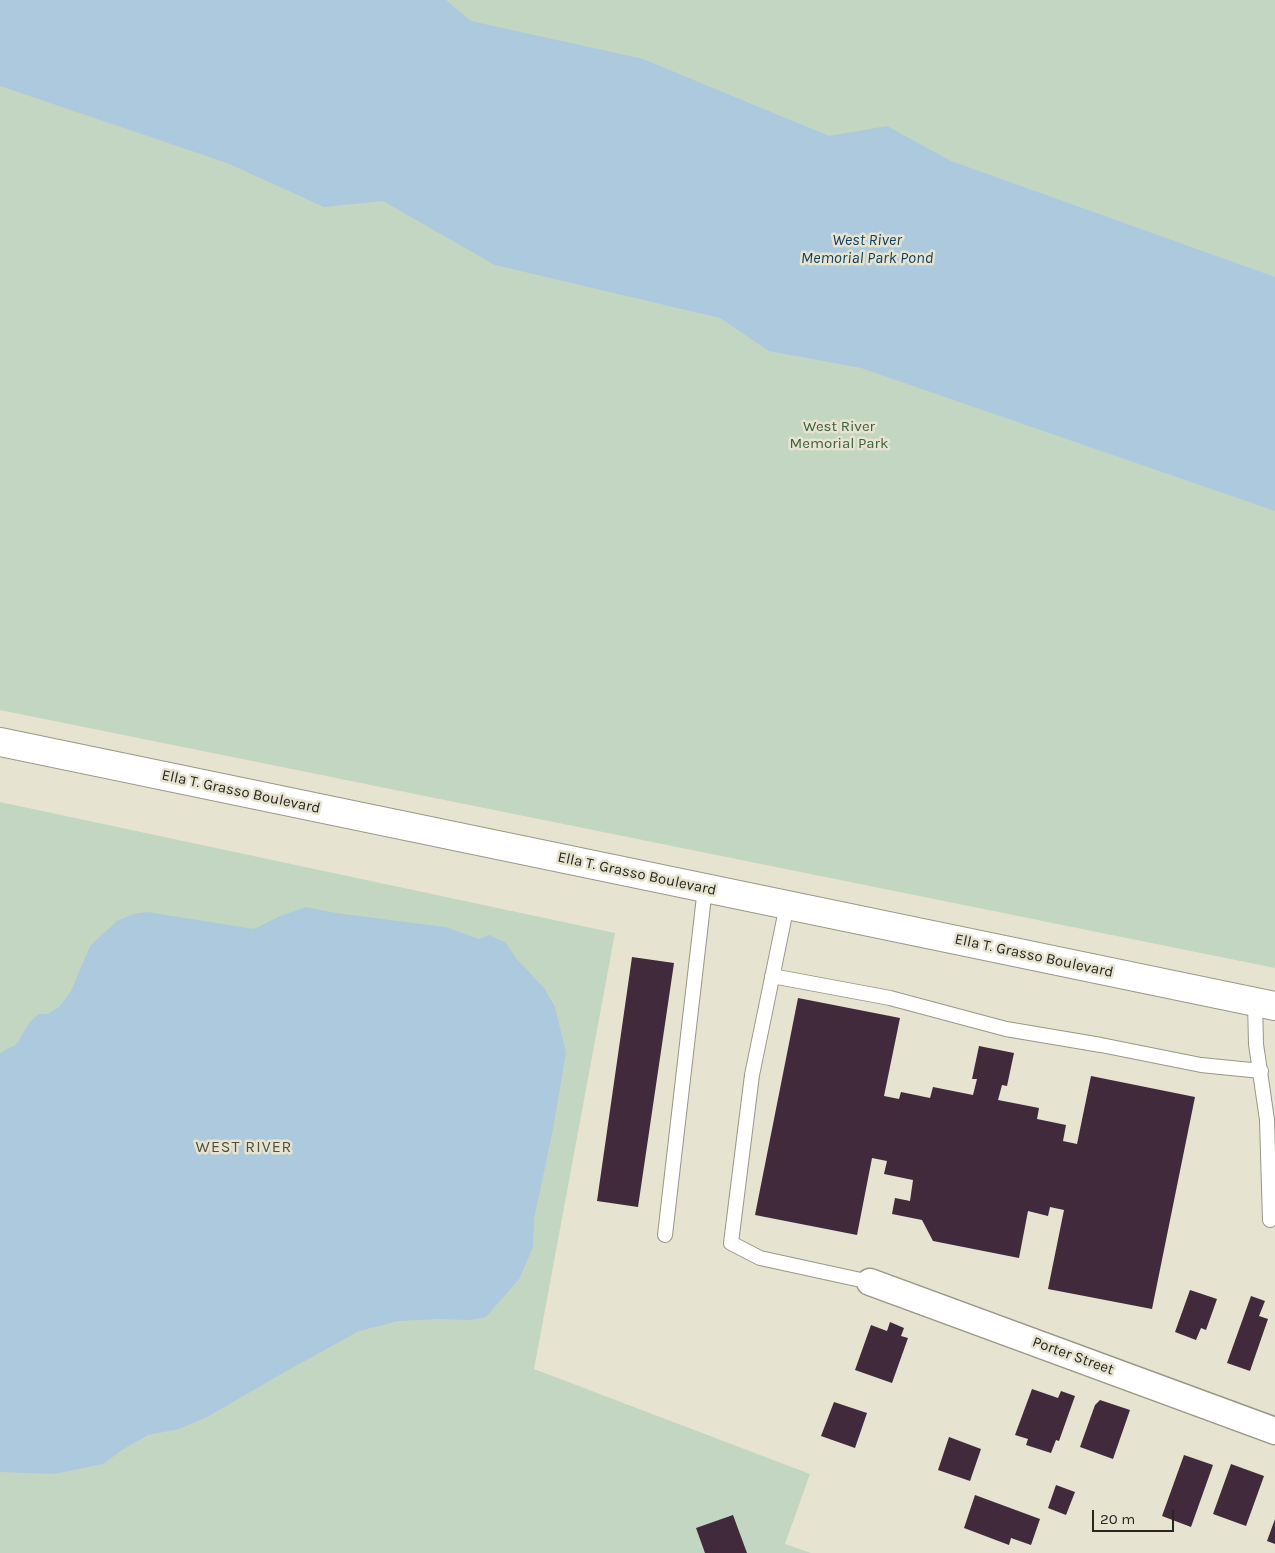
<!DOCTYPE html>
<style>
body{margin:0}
#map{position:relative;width:1275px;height:1553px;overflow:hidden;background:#e6e3d1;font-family:Karla,sans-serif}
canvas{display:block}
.scale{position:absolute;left:1092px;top:1510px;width:82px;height:22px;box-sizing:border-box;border:2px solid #27261f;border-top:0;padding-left:6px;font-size:15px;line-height:18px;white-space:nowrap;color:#27261f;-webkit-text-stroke:4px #e6e3d1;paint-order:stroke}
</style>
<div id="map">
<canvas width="1275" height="1553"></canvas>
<div class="scale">20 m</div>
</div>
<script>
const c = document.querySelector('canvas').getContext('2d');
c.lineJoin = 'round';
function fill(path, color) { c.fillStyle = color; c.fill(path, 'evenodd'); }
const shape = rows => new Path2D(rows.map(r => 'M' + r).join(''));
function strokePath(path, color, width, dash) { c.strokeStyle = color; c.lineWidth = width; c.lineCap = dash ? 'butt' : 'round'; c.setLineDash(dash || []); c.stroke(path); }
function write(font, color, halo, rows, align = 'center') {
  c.font = font + ' Karla,sans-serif'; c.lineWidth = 5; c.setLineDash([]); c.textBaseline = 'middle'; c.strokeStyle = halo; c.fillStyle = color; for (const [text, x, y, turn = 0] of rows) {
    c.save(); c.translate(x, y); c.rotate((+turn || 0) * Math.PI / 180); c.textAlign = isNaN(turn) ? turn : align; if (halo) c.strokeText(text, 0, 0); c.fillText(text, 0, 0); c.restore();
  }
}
fill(shape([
 [0,0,1275,0,1275,968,0,710],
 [0,802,615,933,534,1369,810,1474,785,1544,811,1553,0,1553]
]), '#c3d6c2');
fill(shape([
 [0,0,446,0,471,21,643,59,829,136,887,126,951,161,1275,277,1275,511,861,368,769,351,720,318,495,265,383,201,324,207,227,163,0,86],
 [306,907,336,913,445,927,479,939,489,935,505,942,516,958,544,988,555,1007,566,1053,553,1129,534,1219,533,1247,519,1279,486,1317,469,1320,439,1319,398,1321,359,1331,283,1373,207,1417,179,1429,148,1435,122,1450,103,1464,54,1474,0,1472,0,1053,17,1044,29,1023,39,1014,48,1014,59,1007,71,991,90,946,117,921,133,914,148,912,254,929,280,916]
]), '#adc9de');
fill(shape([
 [632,957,674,963,638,1207,597,1201],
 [798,998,900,1018,884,1096,899,1099,901,1092,930,1098,933,1087,973,1095,977,1079,972,1079,979,1046,1014,1053,1007,1086,1002,1085,998,1100,1039,1108,1037,1119,1066,1125,1063,1141,1077,1144,1091,1076,1195,1097,1152,1309,1048,1289,1064,1210,1050,1207,1048,1216,1028,1211,1019,1258,933,1241,922,1220,892,1214,895,1198,910,1201,913,1180,884,1174,887,1161,872,1158,857,1235,755,1215],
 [1190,1290,1217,1299,1206,1330,1201,1328,1196,1340,1175,1332],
 [1251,1296,1265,1301,1259,1316,1268,1319,1250,1371,1227,1363],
 [890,1322,904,1328,901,1336,908,1338,892,1383,855,1370,871,1325,887,1331],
 [1032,1389,1058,1398,1061,1391,1075,1396,1059,1441,1056,1440,1051,1453,1026,1445,1028,1439,1015,1435],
 [1100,1400,1130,1410,1113,1459,1080,1447,1095,1405],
 [834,1402,867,1413,855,1448,821,1436],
 [949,1437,981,1449,970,1481,938,1470],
 [1184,1455,1213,1465,1191,1527,1162,1516],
 [1231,1464,1264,1476,1246,1526,1213,1514],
 [1056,1485,1075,1492,1066,1515,1048,1508],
 [975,1495,1040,1519,1031,1545,1011,1538,1009,1545,964,1528],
 [733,1515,747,1553,705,1553,696,1528],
 [1275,1519,1275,1544,1267,1541]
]), '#402a3b');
const service = shape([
 [787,905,752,1075,731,1243,760,1258,870,1282],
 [772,976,890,998,1006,1029,1101,1045,1201,1065,1261,1071],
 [1255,1002,1256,1044,1267,1120,1270,1220],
 [665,1235,705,888]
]);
const minor = shape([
 [870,1282,1275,1431]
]);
const primary = shape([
 [0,742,1275,1006]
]);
strokePath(service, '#9a9786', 16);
strokePath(minor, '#9a9786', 29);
strokePath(primary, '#9a9786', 30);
strokePath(service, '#fff', 14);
strokePath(minor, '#fff', 26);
strokePath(primary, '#fff', 28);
write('15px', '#3c603b', '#e6e3d1', [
 ["West River",839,427],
 ["Memorial Park",839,444]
]);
write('15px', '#27261f', '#e6e3d1', [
 ["Ella T. Grasso Boulevard",241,792,12],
 ["Ella T. Grasso Boulevard",637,874,12],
 ["Ella T. Grasso Boulevard",1034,956,12],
 ["Porter Street",1073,1356,20]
]);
write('italic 16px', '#0f415f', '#e6e3d1', [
 ["West River",867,240],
 ["Memorial Park Pond",867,258]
]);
c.letterSpacing = '1px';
write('16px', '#514e3f', '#e6e3d1', [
 ["WEST RIVER",244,1147]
]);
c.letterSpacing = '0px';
</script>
